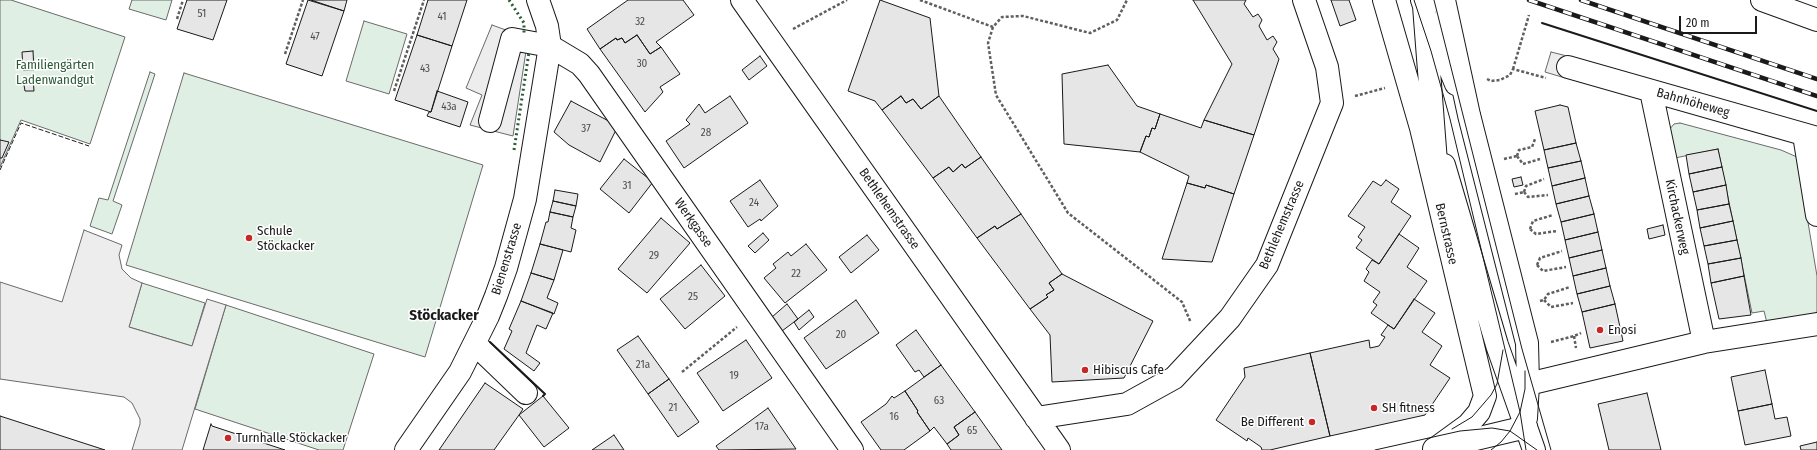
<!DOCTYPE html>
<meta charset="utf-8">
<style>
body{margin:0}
#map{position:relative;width:1817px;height:450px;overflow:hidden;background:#fff;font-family:"Fira Sans Condensed",sans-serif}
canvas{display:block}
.scale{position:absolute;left:1679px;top:16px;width:78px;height:18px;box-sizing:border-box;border:2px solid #1a1a1a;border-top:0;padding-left:5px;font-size:12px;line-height:14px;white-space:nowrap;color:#1a1a1a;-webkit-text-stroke:3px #fff;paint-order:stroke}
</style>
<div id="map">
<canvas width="1817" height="450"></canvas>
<div class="scale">20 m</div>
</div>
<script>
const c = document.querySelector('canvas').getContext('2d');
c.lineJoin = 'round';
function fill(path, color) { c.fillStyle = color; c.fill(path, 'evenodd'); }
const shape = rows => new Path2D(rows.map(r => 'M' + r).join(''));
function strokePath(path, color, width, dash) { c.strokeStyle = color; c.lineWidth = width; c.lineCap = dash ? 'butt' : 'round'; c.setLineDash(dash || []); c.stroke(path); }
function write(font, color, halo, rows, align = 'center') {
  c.font = font + ' "Fira Sans Condensed",sans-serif'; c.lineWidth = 3; c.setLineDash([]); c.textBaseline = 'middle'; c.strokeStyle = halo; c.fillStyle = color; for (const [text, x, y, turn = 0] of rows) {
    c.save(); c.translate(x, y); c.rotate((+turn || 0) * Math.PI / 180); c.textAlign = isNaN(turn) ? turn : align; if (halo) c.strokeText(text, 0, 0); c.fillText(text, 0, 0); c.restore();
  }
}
const green = shape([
 [0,0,11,0,125,37,90,144,21,120,0,167,0,0],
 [132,0,172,0,166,20,129,9,132,0],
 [364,21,407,34,389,94,346,81,364,21],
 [150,72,155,74,113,201,122,205,112,234,90,226,99,198,108,200,150,72],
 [184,73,483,165,425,357,126,265,184,73],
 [1680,123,1781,150,1797,157,1817,276,1817,312,1814,314,1767,323,1764,311,1752,313,1718,149,1675,158,1669,130,1674,124,1680,123],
 [142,283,205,303,192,346,129,327,142,283],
 [226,305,374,354,343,450,319,450,195,409,226,305]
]);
fill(green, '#e0efe3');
strokePath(green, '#6a6a6a', 1);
const parking = shape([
 [492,25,528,38,513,136,470,125,482,95,466,88,492,25],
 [1551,52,1571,57,1565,78,1545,72,1551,52],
 [84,230,122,245,119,255,122,269,131,278,142,283,129,327,192,346,207,299,226,305,182,450,132,450,140,424,140,419,132,403,124,397,0,379,0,282,62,302,84,230]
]);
fill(parking, '#ededed');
strokePath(parking, '#6a6a6a', 1);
const building = shape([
 [187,0,227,0,213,40,177,29,187,0],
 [308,0,344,11,322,76,286,64,308,0],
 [311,0,347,0,344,11,311,0],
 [428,0,467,0,452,46,417,35,428,0],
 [628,0,683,0,694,15,656,42,661,47,650,54,637,35,625,43,622,38,617,40,616,38,600,49,587,29,628,0],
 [880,0,930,18,939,96,921,109,913,99,906,103,901,96,882,110,875,101,848,91,880,0],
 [1193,0,1246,0,1244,4,1253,17,1258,14,1262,20,1259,26,1267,40,1273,36,1277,42,1273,49,1279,59,1254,135,1204,120,1232,64,1193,0],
 [1331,0,1349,0,1356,20,1340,26,1331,0],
 [417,35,452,46,431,112,395,100,417,35],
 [637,35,650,54,661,47,680,74,660,87,663,92,645,112,600,49,616,38,617,40,622,38,625,43,637,35],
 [33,51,34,70,23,70,22,52,33,51],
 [760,56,767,66,749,80,742,70,760,56],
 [1108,65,1137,106,1160,114,1155,129,1152,128,1149,137,1146,136,1140,152,1064,144,1062,74,1108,65],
 [33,78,34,91,25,91,23,79,33,78],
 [437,91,468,102,460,127,427,116,429,112,431,112,437,91],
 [730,96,748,123,684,168,666,141,690,124,686,120,699,104,705,113,730,96],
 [901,96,906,103,913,99,921,109,939,96,981,157,965,168,962,164,953,172,949,167,933,178,882,110,901,96],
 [571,101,618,126,600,162,569,145,554,132,571,101],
 [1560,105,1568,107,1576,143,1544,150,1535,111,1560,105],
 [1160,114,1201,128,1204,120,1254,135,1234,194,1206,185,1205,188,1187,183,1189,176,1140,152,1146,136,1149,137,1152,128,1155,129,1160,114],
 [0,140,9,142,2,158,0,158,0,140],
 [1576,143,1581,161,1548,168,1544,150,1576,143],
 [1718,149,1722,167,1689,174,1686,155,1718,149],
 [981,157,1021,214,997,229,995,226,977,238,933,178,949,167,953,172,962,164,965,168,981,157],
 [624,159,653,182,629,213,600,189,624,159],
 [1581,161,1585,178,1552,186,1548,168,1581,161],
 [1722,167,1726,185,1693,192,1689,174,1722,167],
 [1521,177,1523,185,1514,187,1512,179,1521,177],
 [1585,178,1589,196,1556,204,1552,186,1585,178],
 [760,180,778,206,761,221,760,219,748,227,730,201,760,180],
 [1386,180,1399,189,1391,202,1411,216,1379,264,1356,248,1362,240,1358,237,1365,227,1348,216,1373,181,1381,186,1386,180],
 [1187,183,1205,188,1206,185,1234,194,1212,262,1162,259,1187,183],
 [1726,185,1729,204,1697,210,1693,192,1726,185],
 [555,190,578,194,576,206,553,201,555,190],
 [1589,196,1594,214,1561,222,1556,204,1589,196],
 [553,201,576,206,573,217,550,212,553,201],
 [1729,204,1733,221,1700,228,1697,210,1729,204],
 [550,212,573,217,571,228,576,230,571,252,540,244,546,222,548,222,550,212],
 [1021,214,1062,274,1049,283,1054,290,1046,295,1048,297,1030,309,977,238,995,226,997,229,1021,214],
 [1594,214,1598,232,1565,240,1561,222,1594,214],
 [661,218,690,243,647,293,618,269,661,218],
 [1733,221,1737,240,1704,246,1700,228,1733,221],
 [1663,225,1665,235,1649,239,1647,229,1663,225],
 [1598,232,1602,250,1569,258,1565,240,1598,232],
 [763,233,769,240,755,253,748,246,763,233],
 [1399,234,1419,248,1407,267,1427,281,1394,329,1371,313,1377,305,1373,302,1380,292,1364,281,1369,272,1366,269,1372,260,1379,264,1399,234],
 [867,235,879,250,851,273,839,257,867,235],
 [1737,240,1741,258,1708,264,1704,246,1737,240],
 [540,244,563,250,554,280,531,273,540,244],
 [806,244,827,270,785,303,764,278,776,268,773,264,788,252,791,256,806,244],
 [1602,250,1606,268,1573,276,1569,258,1602,250],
 [1741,258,1744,276,1711,283,1708,264,1741,258],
 [701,265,725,296,685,329,660,299,701,265],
 [1606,268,1610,286,1577,294,1573,276,1606,268],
 [531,273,554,280,547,298,558,303,554,314,521,301,531,273],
 [1062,274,1153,321,1124,378,1052,382,1050,335,1030,309,1048,297,1046,295,1054,290,1049,283,1062,274],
 [1744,276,1751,315,1719,319,1711,283,1744,276],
 [1610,286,1615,304,1582,312,1577,294,1610,286],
 [1414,299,1435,313,1422,332,1442,346,1430,365,1450,378,1425,415,1330,436,1310,353,1369,340,1370,348,1379,346,1385,337,1381,335,1388,325,1394,329,1414,299],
 [856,300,879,333,826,369,804,338,856,300],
 [521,301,553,313,546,329,537,325,526,353,540,363,534,371,504,349,512,331,509,329,521,301],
 [787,304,798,319,782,331,772,317,787,304],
 [1615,304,1623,341,1590,348,1582,312,1615,304],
 [809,310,814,317,799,330,794,322,809,310],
 [916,330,941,365,924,377,919,370,915,372,896,345,916,330],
 [638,336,669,379,648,394,617,350,638,336],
 [746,340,772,378,723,411,697,373,746,340],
 [1310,353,1330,436,1270,450,1262,450,1261,447,1248,438,1247,441,1216,420,1245,377,1244,368,1310,353],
 [941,365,975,412,954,427,959,435,947,444,934,427,930,431,917,412,918,411,905,391,941,365],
 [1765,370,1772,404,1738,411,1731,377,1765,370],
 [669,379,699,422,678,437,648,394,669,379],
 [485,383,523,409,519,415,494,450,439,450,485,383],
 [905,391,918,411,917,412,930,431,904,450,881,450,861,422,886,404,892,396,894,398,905,391],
 [1647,393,1661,450,1609,450,1598,404,1647,393],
 [543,396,569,428,544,447,519,415,543,396],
 [1772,404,1775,419,1787,417,1791,436,1745,445,1738,411,1772,404],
 [768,408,796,449,719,450,716,446,768,408],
 [975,412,1002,450,951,450,947,444,959,435,954,427,975,412],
 [0,416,105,450,0,450,0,416],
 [211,424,212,426,285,450,203,450,211,424],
 [614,435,624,450,592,450,614,435],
 [1817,442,1817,450,1801,450,1800,446,1817,442]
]);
fill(building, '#e6e6e6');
strokePath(building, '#1a1a1a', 1);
const minor = shape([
 [538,0,547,26,550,46,580,64,589,74,852,450],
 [742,0,1059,450],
 [1422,0,1424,6,1436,162],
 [1431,23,1456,84],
 [1568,67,1817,138],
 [1651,91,1704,342],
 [1804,135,1817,215],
 [475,344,526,393],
 [1528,384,1704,342,1817,324],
 [1036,418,1127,404,1174,378,1230,318,1267,265,1332,103,1327,67,1304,0],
 [1434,449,1526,427,1534,450],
 [406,450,460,372,488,316,496,296,506,268,525,199,550,46,512,39,490,121]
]);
const major = shape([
 [1384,0,1421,128,1485,396,1479,412,1468,425,1435,449],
 [1444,0,1469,115,1527,343,1528,384,1526,418],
 [1762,0,1817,20],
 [1444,165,1497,345,1526,427]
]);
strokePath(minor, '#1a1a1a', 24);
strokePath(major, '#1a1a1a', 24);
strokePath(shape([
 [920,0,993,27,1002,17,1023,16,1090,33,1117,20,1127,0],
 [177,19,183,0],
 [993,27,988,43,996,95,1068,213,1182,302,1191,323],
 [793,29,847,0],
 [285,54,303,0],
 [1513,69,1529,15],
 [1487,79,1491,81,1500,80,1510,75,1513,69,1546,78],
 [394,91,424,0],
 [1355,96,1385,88],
 [1517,156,1519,150,1532,147,1535,139],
 [1517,156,1523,164,1540,159],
 [1504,159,1517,156],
 [1524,192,1528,197,1548,195],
 [1524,192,1526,186,1544,179],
 [1515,194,1524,192],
 [1530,229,1536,234,1557,231],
 [1530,229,1533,221,1553,215],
 [1537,265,1543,271,1566,267],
 [1537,265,1540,258,1562,251],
 [1544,300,1551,307,1573,303],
 [1540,301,1544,300,1548,294,1570,287],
 [1574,336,1576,348],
 [1551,342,1574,336,1581,333],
 [682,372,737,327]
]), '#5f5f5f', 2.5, [3, 2]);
strokePath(minor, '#fff', 22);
strokePath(major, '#fff', 22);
strokePath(shape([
 [1414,0,1431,51,1450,119,1520,412,1526,450],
 [1434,0,1522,349,1551,450],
 [1452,429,1472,417,1491,395,1497,384,1503,350],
 [1375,450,1460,431,1492,428,1510,431,1537,450],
 [1491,450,1501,442,1510,431,1520,412,1525,389,1525,371]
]), '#1a1a1a', 1);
const rail = shape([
 [1529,0,1817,96],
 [1581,0,1817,79]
]);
strokePath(rail, '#1a1a1a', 4.5);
strokePath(rail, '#fff', 3, [9]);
strokePath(shape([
 [509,0,524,23,524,33],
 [514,150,529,52]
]), '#2b5a34', 3, [2, 3]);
strokePath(shape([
 [0,170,21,123,89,146]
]), '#1a1a1a', 1, [5, 2]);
strokePath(shape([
 [1542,23,1817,111],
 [490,342,545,394,543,396]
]), '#1a1a1a', 2);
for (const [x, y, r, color] of [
 [249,238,4,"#c62828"],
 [1600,330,4,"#c62828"],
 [1085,370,4,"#c62828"],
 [1374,408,4,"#c62828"],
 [1312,422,4,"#c62828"],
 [228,438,4,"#c62828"]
]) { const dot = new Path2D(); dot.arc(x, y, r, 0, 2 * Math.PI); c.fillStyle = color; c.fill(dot); strokePath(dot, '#fff', 1.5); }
write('11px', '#4d4d4d', null, [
 ["51",202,14],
 ["41",442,17],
 ["32",640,22],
 ["47",315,37],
 ["30",642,64],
 ["43",425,69],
 ["43a",449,107],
 ["37",586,129],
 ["28",706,133],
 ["31",627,186],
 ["24",754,203],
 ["29",654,256],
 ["22",796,274],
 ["25",693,297],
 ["20",841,335],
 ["21a",643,365],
 ["19",734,376],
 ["63",939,401],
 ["21",673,408],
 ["16",894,417],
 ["17a",762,427],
 ["65",972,431]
]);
write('13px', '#2b5a34', '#fff', [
 ["Familiengärten",55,65],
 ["Ladenwandgut",55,80]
]);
write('13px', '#1a1a1a', '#fff', [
 ["Bahnhöheweg",1693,103,16],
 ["Bethlehemstrasse",889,209,55],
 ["Kirchackerweg",1677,217,78],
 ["Werkgasse",693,223,55],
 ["Bethlehemstrasse",1282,225,-67],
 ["Bernstrasse",1446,234,77],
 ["Bienenstrasse",507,259,-73]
]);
write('13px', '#1a1a1a', '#fff', [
 ["Schule",257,231],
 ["Stöckacker",257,246],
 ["Enosi",1608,330],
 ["Hibiscus Cafe",1093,370],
 ["SH fitness",1382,408],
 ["Be Different",1304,422,"right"],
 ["Turnhalle Stöckacker",236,438]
], 'left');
write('bold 15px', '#1a1a1a', '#fff', [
 ["Stöckacker",444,316]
]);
</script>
